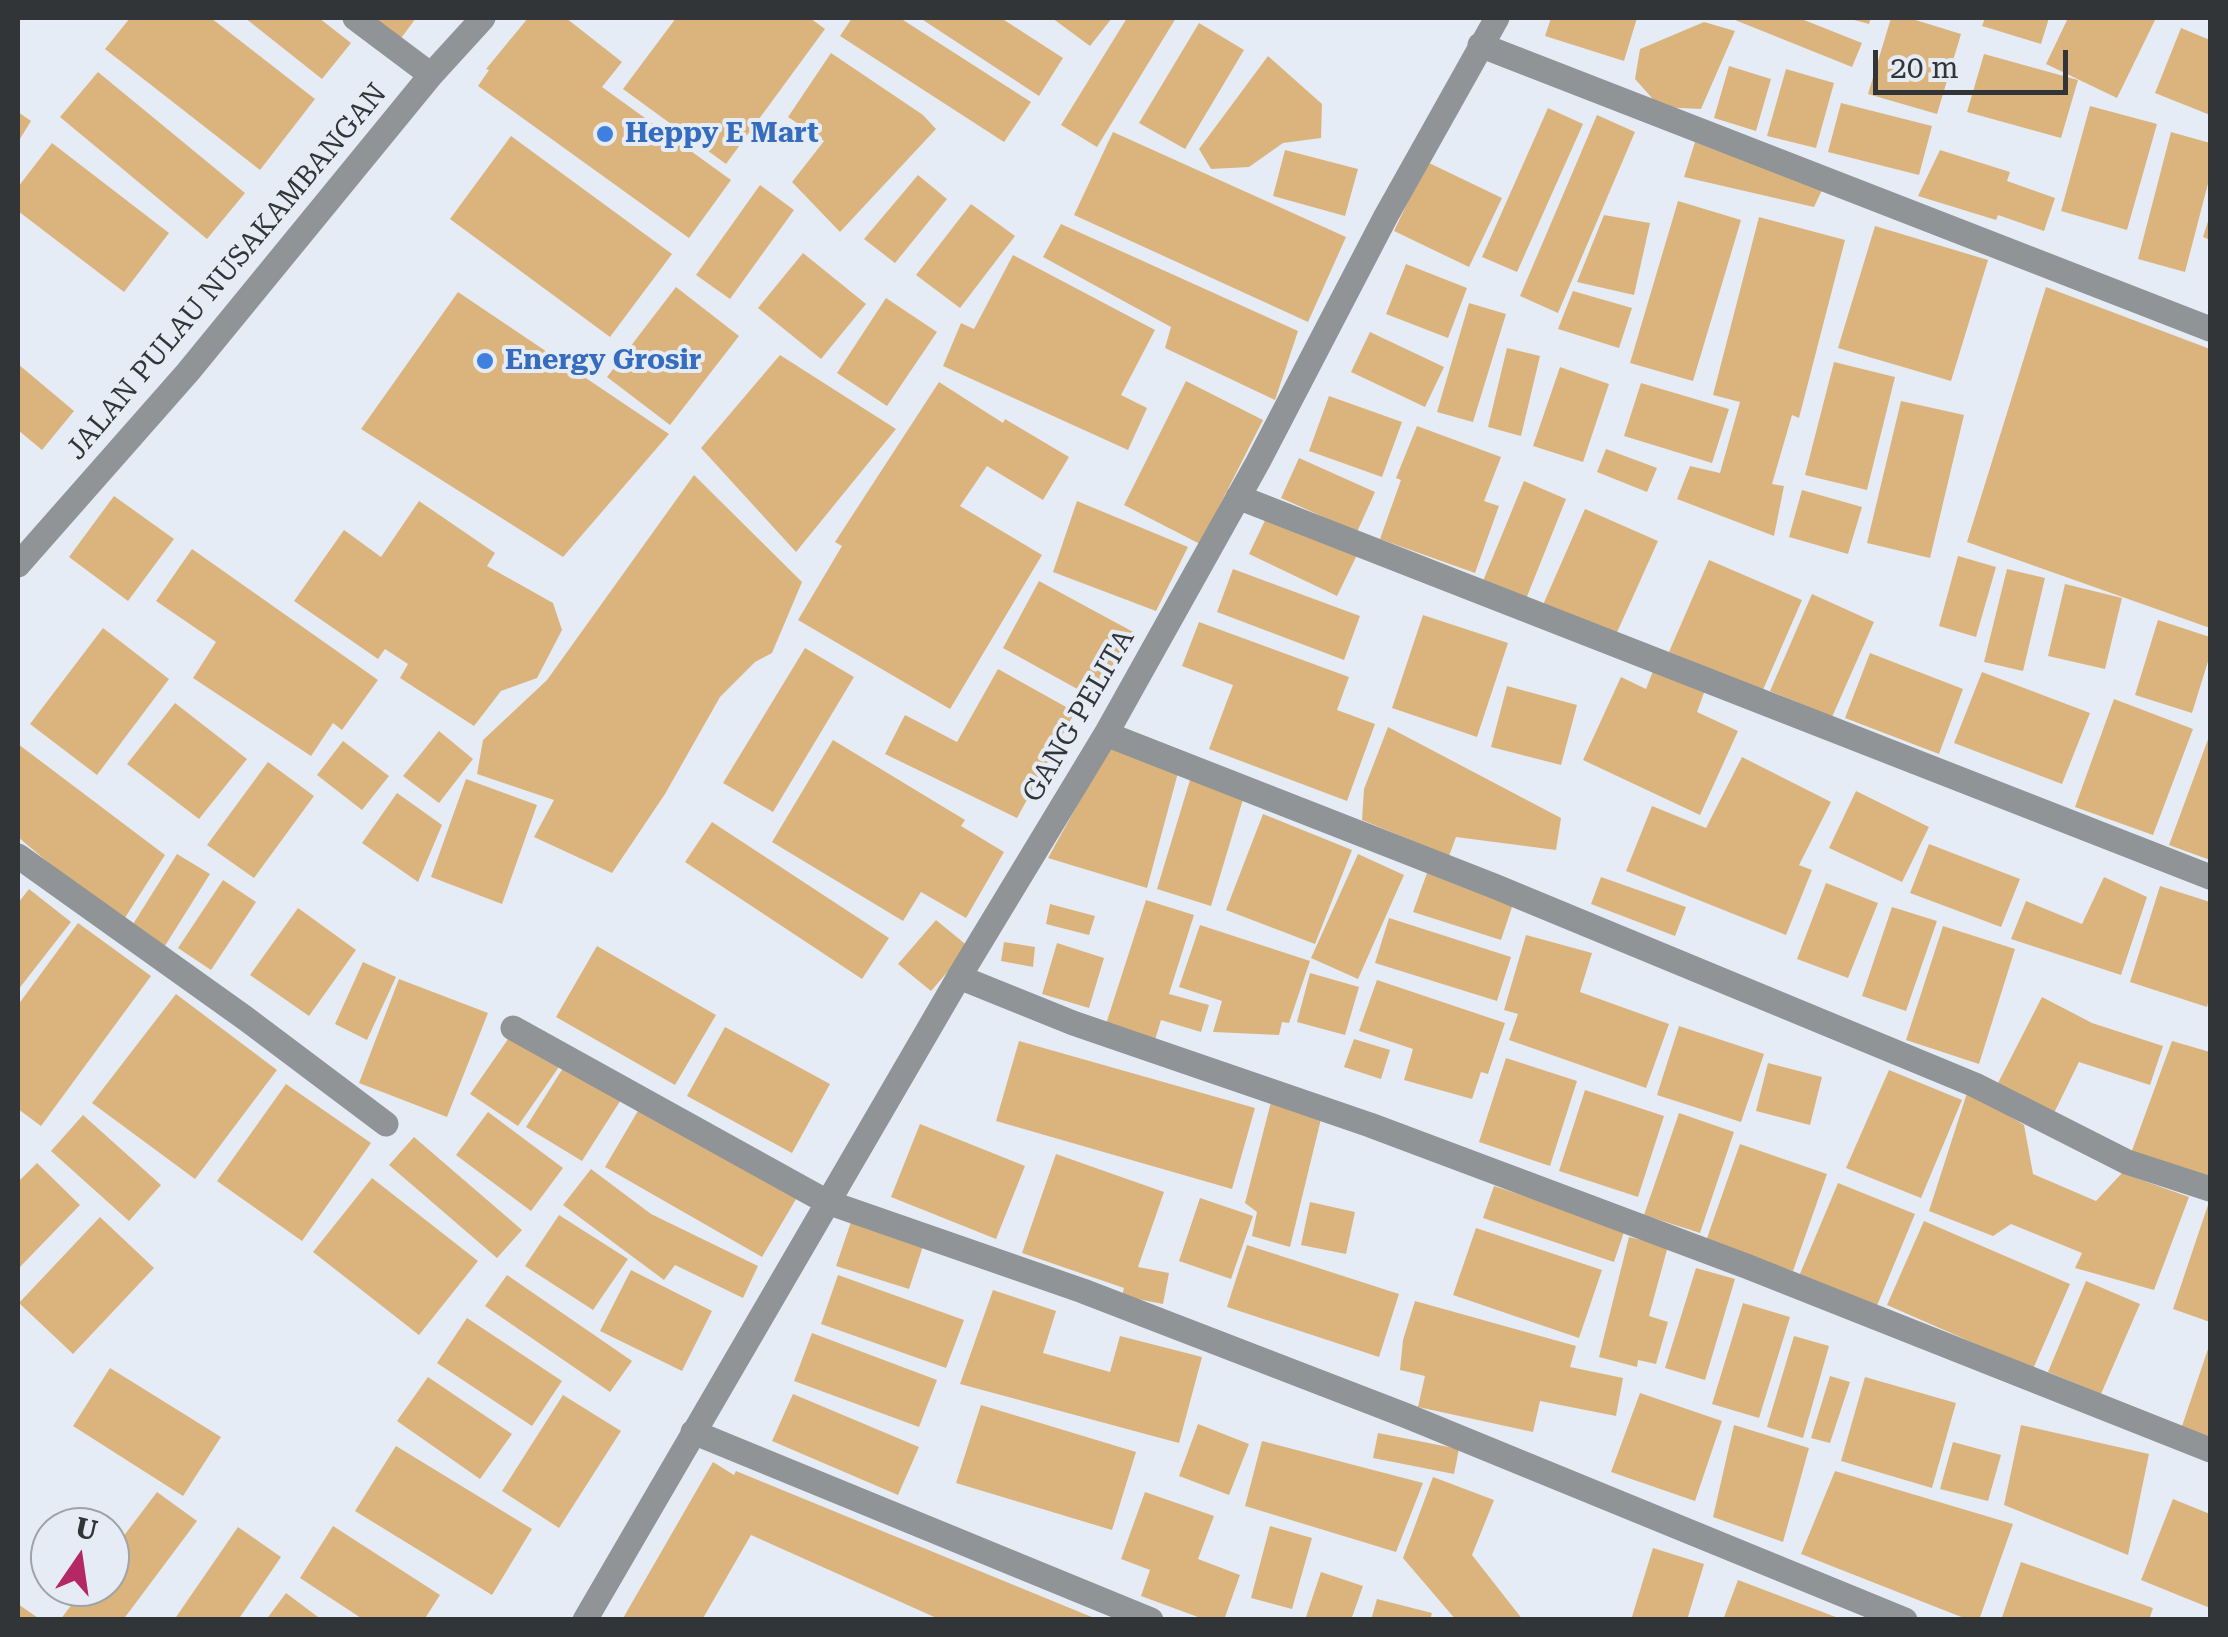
<!DOCTYPE html>
<style>
body{margin:0}
#map{position:relative;width:2228px;height:1637px;overflow:hidden;background:#e6ecf5;font-family:"Roboto Serif",serif}
canvas{display:block}
.frame{position:absolute;inset:0;border:20px solid #323538;pointer-events:none}
.north{position:absolute;left:30px;top:1507px;width:100px;height:100px;box-sizing:border-box;background:#e6ecf5;border:2px solid #9ea3a9;border-radius:50%;rotate:13deg;font-size:28px;font-weight:700;line-height:40px;text-align:center;color:#323538}
.north::after{content:'';display:block;margin:auto;width:35px;height:45px;background:#b32865;clip-path:polygon(50% 0,100% 100%,50% 72%,0 100%)}
.scale{position:absolute;left:1873px;top:50px;width:195px;height:45px;box-sizing:border-box;border:5px solid #323538;border-top:0;padding-left:12px;font-size:30px;line-height:35px;white-space:nowrap;color:#323538;-webkit-text-stroke:8px #e6ecf5;paint-order:stroke}
</style>
<div id="map">
<canvas width="2228" height="1637"></canvas>
<div class="frame"></div>
<div class="north">U</div>
<div class="scale">20 m</div>
</div>
<script>
const c = document.querySelector('canvas').getContext('2d');
c.lineJoin = 'round';
function fill(path, color) { c.fillStyle = color; c.fill(path, 'evenodd'); }
const shape = rows => new Path2D(rows.map(r => 'M' + r).join(''));
function strokePath(path, color, width, dash) { c.strokeStyle = color; c.lineWidth = width; c.lineCap = dash ? 'butt' : 'round'; c.setLineDash(dash || []); c.stroke(path); }
function write(font, color, halo, rows, align = 'center') {
  c.font = font + ' "Roboto Serif",serif'; c.lineWidth = 8; c.setLineDash([]); c.textBaseline = 'middle'; c.strokeStyle = halo; c.fillStyle = color; for (const [text, x, y, turn = 0] of rows) {
    c.save(); c.translate(x, y); c.rotate((+turn || 0) * Math.PI / 180); c.textAlign = isNaN(turn) ? turn : align; if (halo) c.strokeText(text, 0, 0); c.fillText(text, 0, 0); c.restore();
  }
}
fill(shape([
 [130,18,211,18,315,99,260,170,105,49],
 [245,18,319,18,351,43,322,79],
 [366,18,416,18,399,41],
 [528,18,566,18,622,62,602,87,731,180,689,238,478,86,489,70,486,69],
 [676,18,810,18,825,29,726,164,623,89],
 [852,18,900,18,1031,102,1004,142,840,36],
 [920,18,1001,18,1063,58,1039,96],
 [1052,18,1112,18,1090,46],
 [1127,18,1176,18,1097,147,1061,125],
 [1551,18,1637,18,1624,61,1545,36],
 [1730,18,1799,18,1862,43,1852,67],
 [1847,18,1871,18,1869,24],
 [1891,18,1909,18,1961,34,1937,114,1868,94],
 [1985,18,2049,18,2041,44,1982,26],
 [2068,18,2156,18,2117,98,2046,64],
 [1704,22,1735,31,1701,109,1660,107,1635,79,1640,49],
 [1199,23,1244,50,1185,149,1139,123],
 [2181,28,2210,40,2210,115,2155,93],
 [831,53,923,115,936,129,840,232,792,182,824,141,788,117],
 [1984,54,2078,80,2061,138,1967,112],
 [1268,56,1322,104,1321,138,1283,143,1249,167,1211,169,1199,149],
 [1729,66,1771,79,1756,131,1714,118],
 [1786,69,1834,83,1816,148,1767,136],
 [98,72,245,193,207,239,60,117],
 [1841,103,1932,126,1919,175,1828,152],
 [2090,106,2157,124,2127,230,2061,211],
 [1548,108,1583,124,1517,272,1482,257],
 [18,112,31,121,18,142],
 [1597,115,1635,132,1558,313,1520,296],
 [1113,132,1346,237,1308,322,1074,215],
 [2171,132,2210,143,2210,176,2185,272,2138,259],
 [511,136,672,254,610,337,450,219],
 [1695,142,1824,186,1814,207,1684,177],
 [52,143,169,233,124,292,18,211,18,187],
 [1285,150,1358,169,1345,216,1273,196],
 [1940,150,2010,172,2007,181,2055,198,2044,231,1998,215,1996,220,1918,196],
 [1427,162,1502,198,1469,267,1394,231],
 [918,175,947,199,895,263,864,239],
 [760,185,794,210,730,299,696,275],
 [1678,201,1741,220,1693,381,1630,363],
 [971,204,1015,236,960,308,916,275],
 [1604,215,1650,223,1634,295,1577,282],
 [2210,215,2210,240,2203,237],
 [1759,217,1845,240,1799,418,1792,415,1772,484,1784,486,1774,536,1677,499,1690,466,1720,473,1740,402,1713,395],
 [1061,224,1298,331,1275,400,1165,348,1171,327,1043,257],
 [1875,226,1988,260,1951,381,1838,348],
 [803,253,866,304,821,359,758,308],
 [1013,255,1155,330,1121,395,1147,408,1128,450,943,366,961,323,974,329],
 [1406,264,1467,288,1448,338,1386,314],
 [676,287,739,336,670,425,607,377],
 [2046,287,2210,349,2210,628,1967,542],
 [1573,291,1632,308,1619,348,1558,329],
 [458,292,669,434,563,557,361,429],
 [886,298,937,332,887,406,837,373],
 [1469,303,1506,314,1473,422,1437,412],
 [1370,332,1444,367,1425,407,1351,372],
 [1507,348,1540,356,1521,436,1488,427],
 [780,355,896,429,796,552,701,448],
 [1834,362,1895,377,1867,490,1805,475],
 [18,364,74,411,42,450,18,430],
 [1560,367,1609,384,1583,462,1533,446],
 [1186,381,1263,420,1200,544,1124,505],
 [939,382,1003,423,1005,419,1069,457,1043,500,987,466,960,506,1042,555,950,709,798,620,842,546,835,542],
 [1641,383,1729,409,1712,463,1624,436],
 [1329,396,1402,422,1382,477,1309,451],
 [1901,401,1964,415,1930,558,1867,543],
 [1417,426,1501,457,1484,501,1499,506,1475,573,1380,539,1401,480,1396,478],
 [1606,449,1657,468,1647,492,1597,472],
 [1299,458,1375,492,1357,532,1281,498],
 [694,475,802,582,772,653,755,662,720,697,665,794,612,873,534,837,554,800,477,774,483,740,547,680],
 [1524,481,1566,499,1526,599,1483,581],
 [1802,490,1862,507,1848,554,1789,537],
 [114,496,174,539,128,601,69,557],
 [419,501,495,553,487,566,553,603,562,630,537,678,501,691,474,726,400,678,408,664,385,649,378,659,294,601,344,530,381,557],
 [1077,501,1188,547,1156,611,1053,572],
 [1585,509,1658,541,1614,639,1542,607],
 [1269,512,1357,555,1337,596,1249,554],
 [192,549,378,680,342,730,333,723,311,756,193,678,216,642,156,601],
 [1958,556,1996,567,1976,637,1939,626],
 [1709,560,1802,600,1762,692,1669,652],
 [1233,569,1360,616,1344,660,1217,612],
 [2007,569,2045,578,2023,671,1984,662],
 [1039,581,1137,634,1099,701,1003,648],
 [2065,584,2122,598,2105,669,2048,656],
 [1812,594,1874,622,1832,717,1770,691],
 [1423,615,1508,643,1477,737,1392,708],
 [2158,620,2210,637,2210,655,2192,713,2135,695],
 [1199,622,1349,677,1337,710,1375,724,1347,801,1209,749,1233,685,1182,666],
 [103,628,169,679,97,775,30,724],
 [805,648,854,677,773,812,723,783],
 [1870,653,1963,689,1939,754,1845,718],
 [998,669,1075,712,1017,818,885,754,905,715,957,742],
 [1653,671,1705,690,1697,712,1738,731,1700,815,1583,760,1621,677,1646,689],
 [1982,672,2090,713,2062,784,1954,743],
 [1507,686,1577,705,1561,765,1491,747],
 [2114,699,2193,729,2153,835,2075,807],
 [175,703,247,759,199,819,127,764],
 [1388,727,1561,818,1556,850,1456,837,1449,856,1362,820,1364,789],
 [439,731,473,759,439,803,403,776],
 [2210,734,2210,860,2169,845],
 [833,740,965,820,961,826,1004,852,966,918,921,892,903,921,772,842],
 [343,741,389,776,362,810,317,775],
 [18,744,165,855,121,924,18,837],
 [1110,746,1179,769,1147,888,1048,858],
 [1742,757,1831,802,1799,865,1812,870,1786,935,1626,871,1652,806,1706,828],
 [268,762,314,796,254,878,207,845],
 [466,779,537,805,502,904,431,877],
 [1190,780,1244,796,1211,906,1157,889],
 [1856,791,1929,827,1902,882,1829,848],
 [397,793,442,825,418,882,362,843],
 [1263,814,1352,850,1315,944,1226,910],
 [712,822,889,938,862,979,685,862],
 [1929,844,2020,879,2001,927,1910,893],
 [177,854,210,874,163,949,130,929],
 [1358,854,1404,875,1358,979,1311,958],
 [1427,873,1514,901,1501,940,1413,912],
 [1601,877,1686,907,1675,936,1591,904],
 [2104,877,2147,897,2121,975,2011,939,2026,901,2082,924],
 [223,880,256,902,211,970,178,948],
 [1826,883,1878,903,1848,978,1797,959],
 [2160,886,2210,902,2210,994,2207,1007,2130,982],
 [29,889,71,922,18,990,18,903],
 [1146,900,1194,915,1169,994,1209,1005,1201,1032,1161,1020,1155,1040,1106,1024],
 [1050,904,1095,916,1089,935,1046,924],
 [1892,907,1937,921,1906,1011,1862,996],
 [298,908,356,950,309,1016,250,975],
 [1389,918,1511,957,1497,1001,1375,963],
 [936,920,969,947,931,991,898,964],
 [78,923,151,976,41,1126,18,1109,18,1005],
 [1200,925,1310,961,1289,1023,1282,1022,1279,1035,1213,1032,1222,1001,1179,987],
 [1943,926,2015,949,1979,1064,1906,1040],
 [1526,935,1592,953,1580,992,1669,1024,1646,1088,1509,1040,1518,1014,1504,1010],
 [1004,942,1035,947,1033,967,1001,961],
 [1057,943,1104,958,1089,1008,1042,994],
 [597,946,716,1015,675,1085,556,1017],
 [363,962,396,977,367,1040,335,1024],
 [1310,973,1359,987,1345,1035,1297,1022],
 [399,979,488,1013,447,1117,359,1083],
 [1377,980,1505,1023,1488,1074,1481,1072,1472,1099,1404,1080,1413,1049,1359,1031],
 [176,994,277,1070,195,1179,92,1103],
 [2042,997,2092,1023,2163,1046,2150,1085,2079,1062,2054,1113,1997,1085],
 [1679,1026,1764,1054,1741,1122,1657,1095],
 [725,1027,830,1084,792,1153,687,1096],
 [513,1032,561,1064,518,1126,470,1094],
 [1354,1039,1390,1050,1381,1079,1344,1067],
 [1019,1041,1255,1108,1232,1189,996,1121],
 [2172,1041,2210,1052,2210,1178,2130,1156],
 [1506,1058,1577,1081,1550,1166,1479,1142],
 [568,1060,624,1095,582,1161,526,1127],
 [1768,1063,1822,1077,1810,1125,1756,1111],
 [1889,1070,1962,1100,1921,1198,1846,1168],
 [286,1084,371,1143,302,1241,217,1181],
 [1585,1090,1664,1116,1638,1197,1559,1171],
 [1968,1090,2024,1125,2033,1174,2096,1201,2122,1173,2189,1197,2154,1290,2075,1268,2082,1253,2011,1224,1993,1236,1929,1211],
 [1272,1098,1321,1119,1290,1247,1252,1236,1257,1212,1245,1203],
 [642,1104,799,1194,762,1257,605,1167],
 [488,1112,563,1168,531,1211,456,1155],
 [1679,1113,1734,1132,1700,1233,1644,1215],
 [83,1115,161,1185,129,1221,51,1151],
 [920,1124,1025,1166,996,1239,891,1197],
 [414,1137,522,1230,497,1258,389,1165],
 [1740,1144,1827,1174,1793,1271,1706,1241],
 [1056,1154,1164,1192,1138,1267,1169,1273,1163,1304,1122,1296,1124,1288,1022,1253],
 [37,1163,80,1205,18,1269,18,1182],
 [591,1169,651,1214,758,1266,743,1298,675,1265,664,1280,563,1205],
 [372,1178,478,1261,419,1335,313,1252],
 [1838,1183,1915,1214,1876,1308,1799,1276],
 [1494,1186,1625,1229,1614,1262,1483,1218],
 [1200,1198,1253,1216,1231,1279,1179,1261],
 [2210,1199,2210,1322,2173,1309],
 [1310,1202,1355,1212,1346,1254,1301,1245],
 [559,1215,628,1259,593,1310,525,1266],
 [100,1217,154,1268,73,1354,19,1303],
 [1924,1221,2070,1284,2033,1369,1887,1305],
 [851,1222,923,1246,909,1289,836,1266],
 [1476,1228,1602,1270,1579,1338,1453,1295],
 [1629,1237,1668,1246,1649,1316,1668,1322,1656,1364,1638,1360,1637,1367,1599,1357],
 [1247,1245,1399,1294,1379,1357,1227,1307],
 [1696,1268,1735,1279,1705,1380,1665,1368],
 [631,1270,712,1311,682,1371,600,1331],
 [507,1275,632,1361,610,1392,485,1306],
 [838,1275,964,1320,946,1368,821,1324],
 [2086,1281,2140,1304,2101,1394,2048,1372],
 [993,1290,1056,1311,1043,1353,1110,1372,1120,1336,1202,1357,1179,1443,960,1384],
 [1415,1301,1576,1346,1570,1367,1623,1378,1616,1416,1540,1401,1533,1432,1418,1407,1425,1376,1400,1370,1403,1340],
 [1743,1303,1790,1317,1759,1418,1712,1404],
 [467,1318,562,1381,532,1426,437,1363],
 [812,1333,937,1380,919,1427,794,1381],
 [1794,1336,1829,1346,1803,1438,1767,1427],
 [2210,1343,2210,1443,2180,1432],
 [110,1368,221,1437,183,1496,73,1426],
 [1830,1376,1850,1382,1830,1443,1811,1438],
 [428,1377,512,1434,480,1479,397,1421],
 [1865,1377,1956,1403,1932,1488,1841,1461],
 [1640,1393,1722,1421,1695,1501,1611,1472],
 [793,1394,919,1447,898,1495,772,1441],
 [563,1395,621,1431,559,1528,502,1491],
 [981,1405,1136,1452,1112,1530,956,1483],
 [1198,1424,1249,1444,1229,1495,1179,1476],
 [1734,1425,1809,1448,1783,1542,1713,1517],
 [2021,1425,2149,1454,2128,1555,2004,1505],
 [1378,1433,1459,1449,1454,1474,1373,1458],
 [1262,1441,1423,1483,1396,1552,1245,1506],
 [1953,1442,2001,1455,1988,1501,1940,1489],
 [396,1446,532,1529,492,1595,355,1511],
 [713,1462,734,1475,736,1471,1099,1620,941,1620,751,1535,702,1620,622,1620],
 [1835,1471,2013,1524,1979,1620,1969,1620,1801,1554],
 [1433,1477,1494,1500,1472,1555,1523,1620,1456,1620,1403,1558],
 [157,1492,197,1521,123,1620,60,1620,85,1587,110,1587,110,1554],
 [1145,1492,1214,1516,1198,1559,1240,1575,1224,1620,1206,1620,1141,1596,1150,1570,1121,1559],
 [2173,1499,2210,1514,2210,1608,2141,1580],
 [333,1526,440,1595,424,1620,364,1620,300,1578],
 [1270,1526,1312,1538,1292,1609,1251,1598],
 [238,1527,281,1557,238,1620,174,1620],
 [1653,1548,1704,1564,1687,1620,1631,1620],
 [2021,1562,2153,1608,2149,1620,2001,1620],
 [1321,1572,1363,1586,1351,1620,1305,1620],
 [1738,1580,1841,1619,1841,1620,1723,1620],
 [286,1593,322,1620,266,1620],
 [1377,1599,1432,1613,1430,1620,1371,1620],
 [18,1604,41,1620,18,1620]
]), '#dbb47d');
strokePath(shape([
 [355,18,431,75],
 [1480,45,2210,329],
 [1238,497,2210,877],
 [18,565,188,372,431,75,483,18],
 [1106,734,1494,886,1975,1085,2127,1162,2210,1189],
 [18,856,245,1018,386,1124],
 [959,977,1073,1023,1370,1125,1746,1266,2210,1450],
 [513,1028,827,1202,1083,1291,1407,1416,1905,1620],
 [693,1432,1151,1620],
 [585,1620,959,977,1106,734,1258,462,1386,216,1497,18]
]), '#909497', 25);
for (const [x, y, r, color] of [
 [605,134,10,"#3f7fe0"],
 [485,361,10,"#3f7fe0"]
]) { const dot = new Path2D(); dot.arc(x, y, r, 0, 2 * Math.PI); c.fillStyle = color; c.fill(dot); strokePath(dot, '#e6ecf5', 4); }
write('bold 28px', '#366cbe', '#e6ecf5', [
 ["Heppy E Mart",625,134],
 ["Energy Grosir",505,361]
], 'left');
write('28px', '#323538', '#e6ecf5', [
 ["JALAN PULAU NUSAKAMBANGAN",227,272,-50],
 ["GANG PELITA",1079,716,-60]
]);
</script>
